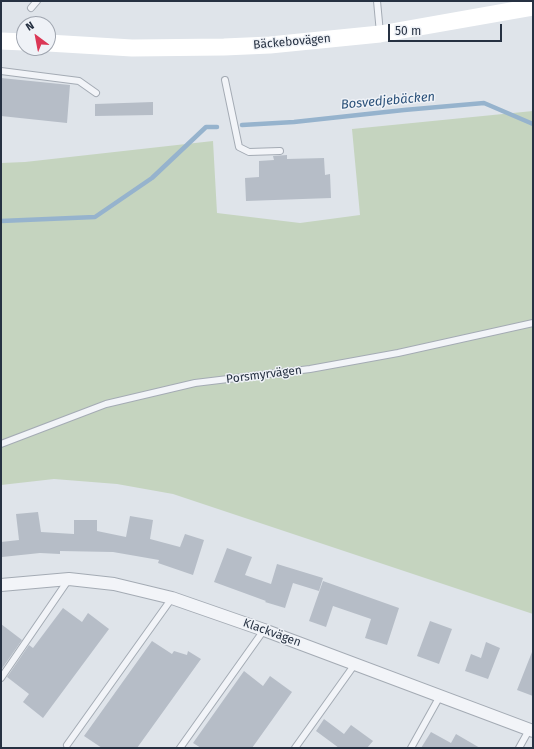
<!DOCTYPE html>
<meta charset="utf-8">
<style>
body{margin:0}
#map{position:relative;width:534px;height:749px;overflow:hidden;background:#dfe4ea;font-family:"Fira Sans",sans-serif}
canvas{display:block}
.frame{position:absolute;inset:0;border:2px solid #263142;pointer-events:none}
.north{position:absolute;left:16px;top:16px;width:40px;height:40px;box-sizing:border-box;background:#eff2f7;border:1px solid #9fa5af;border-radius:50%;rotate:328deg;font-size:11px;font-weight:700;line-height:16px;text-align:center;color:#263142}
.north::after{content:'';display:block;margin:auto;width:14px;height:18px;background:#db3756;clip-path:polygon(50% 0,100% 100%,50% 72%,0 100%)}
.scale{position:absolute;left:388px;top:24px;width:114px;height:18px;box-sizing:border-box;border:2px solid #263142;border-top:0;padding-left:5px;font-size:12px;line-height:14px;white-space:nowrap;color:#263142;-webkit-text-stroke:3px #eff2f7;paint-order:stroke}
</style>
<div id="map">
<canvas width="534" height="749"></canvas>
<div class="frame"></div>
<div class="north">N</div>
<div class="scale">50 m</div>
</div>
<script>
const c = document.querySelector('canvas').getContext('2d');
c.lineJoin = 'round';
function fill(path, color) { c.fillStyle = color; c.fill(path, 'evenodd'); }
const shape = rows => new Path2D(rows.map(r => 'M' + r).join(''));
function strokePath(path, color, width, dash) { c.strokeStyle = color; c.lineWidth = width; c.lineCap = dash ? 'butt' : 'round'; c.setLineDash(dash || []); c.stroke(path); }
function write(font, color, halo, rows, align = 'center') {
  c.font = font + ' "Fira Sans",sans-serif'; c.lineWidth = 3; c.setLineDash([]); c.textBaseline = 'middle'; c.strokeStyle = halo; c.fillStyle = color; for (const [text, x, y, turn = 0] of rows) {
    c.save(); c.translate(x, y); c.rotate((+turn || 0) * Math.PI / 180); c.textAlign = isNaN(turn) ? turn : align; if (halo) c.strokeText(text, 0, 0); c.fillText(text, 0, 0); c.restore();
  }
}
fill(shape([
 [533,111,533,614,173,494,117,484,54,479,1,485,1,163,25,162,213,141,217,213,300,223,360,215,352,129]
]), '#c5d4bf');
strokePath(shape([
 [242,125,294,122,404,110,484,103,533,124],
 [1,221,95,217,152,178,206,127,217,127]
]), '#96b3cd', 4.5);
fill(shape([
 [1,78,70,85,67,123,1,116],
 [153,102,153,115,95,116,95,104],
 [287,155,287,159,324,158,325,175,330,174,331,198,246,201,245,178,259,177,259,161,274,160,273,156],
 [38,512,41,532,74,534,74,520,97,520,97,531,126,537,130,516,153,520,150,539,180,547,185,534,204,540,193,575,158,563,159,560,113,552,60,551,60,554,40,553,2,557,1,542,19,540,16,514],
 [227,548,252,557,245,575,271,584,277,564,323,578,319,591,293,583,285,608,265,602,266,601,214,582],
 [323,581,399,608,387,645,365,638,371,619,333,606,326,627,309,621],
 [63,608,82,622,88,613,109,629,43,718,23,702,29,694,7,677,29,645,33,648],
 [430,621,452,629,439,664,417,656],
 [1,624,22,640,1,670],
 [152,641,172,654,174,651,187,655,188,651,201,659,137,748,102,748,84,736],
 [486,642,500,648,488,679,465,671,471,654,481,658],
 [532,652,533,652,533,696,517,690],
 [244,671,263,686,270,676,292,692,252,748,201,748,193,743],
 [324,719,344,734,351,725,373,741,367,748,339,748,316,731],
 [431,732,451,743,456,734,480,748,421,748]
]), '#b6bdc7');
const lane = shape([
 [377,1,380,33],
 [31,8,37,1],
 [1,71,79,81,96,93],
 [225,80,239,147,249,152,280,151],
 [1,444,106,404,195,383,310,369,398,353,533,323],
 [1,678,69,579],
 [67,745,172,598],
 [180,748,264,630],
 [295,748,355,664],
 [411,748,440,696],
 [519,748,529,730]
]);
const street = shape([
 [1,585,69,579,114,584,172,598,264,630,533,731]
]);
strokePath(lane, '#a4abb4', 8);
strokePath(street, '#a4abb4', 14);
strokePath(lane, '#f2f4f8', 6);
strokePath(street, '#f2f4f8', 12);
strokePath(shape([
 [1,41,24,42],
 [48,43,132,48,224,47,270,45,380,34,533,7]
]), '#fff', 17);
write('12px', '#263142', '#eff2f7', [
 ["Bäckebovägen",292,42,-5],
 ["Porsmyrvägen",264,375,-7],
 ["Klackvägen",272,633,20]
]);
write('italic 13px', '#2c527a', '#eff2f7', [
 ["Bosvedjebäcken",388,101,-5]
]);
</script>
